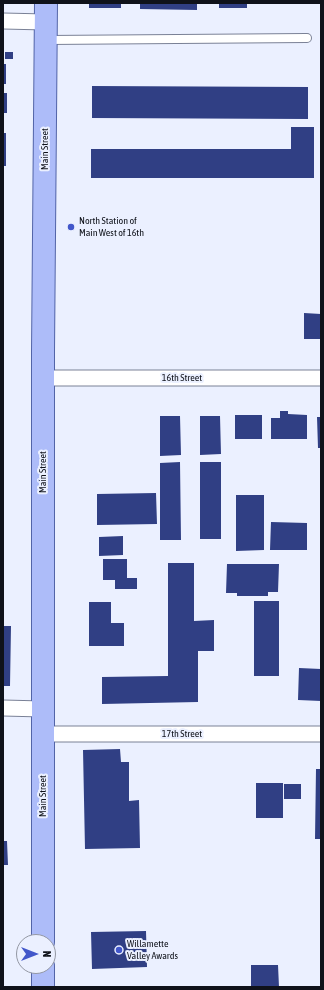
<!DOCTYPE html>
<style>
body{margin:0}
#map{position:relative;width:324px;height:990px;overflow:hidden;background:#ebf0ff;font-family:"Asap Condensed",sans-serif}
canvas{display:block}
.frame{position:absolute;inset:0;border:4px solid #0f121a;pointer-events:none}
.north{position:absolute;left:16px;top:934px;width:40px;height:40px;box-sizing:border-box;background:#ebf0ff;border:1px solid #9397a3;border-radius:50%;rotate:90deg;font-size:11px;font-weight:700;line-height:16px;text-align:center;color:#0f121a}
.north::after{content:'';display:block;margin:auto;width:14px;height:18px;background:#4257ca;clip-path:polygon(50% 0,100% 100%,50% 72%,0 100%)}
</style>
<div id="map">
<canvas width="324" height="990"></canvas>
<div class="frame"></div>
<div class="north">N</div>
</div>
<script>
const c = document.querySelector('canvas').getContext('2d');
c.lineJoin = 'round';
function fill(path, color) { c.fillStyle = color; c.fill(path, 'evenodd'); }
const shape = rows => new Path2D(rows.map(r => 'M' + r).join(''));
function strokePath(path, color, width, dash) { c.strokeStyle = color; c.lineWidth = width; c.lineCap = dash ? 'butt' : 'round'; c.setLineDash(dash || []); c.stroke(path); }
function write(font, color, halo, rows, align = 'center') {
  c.font = font + ' "Asap Condensed",sans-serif'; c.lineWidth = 4; c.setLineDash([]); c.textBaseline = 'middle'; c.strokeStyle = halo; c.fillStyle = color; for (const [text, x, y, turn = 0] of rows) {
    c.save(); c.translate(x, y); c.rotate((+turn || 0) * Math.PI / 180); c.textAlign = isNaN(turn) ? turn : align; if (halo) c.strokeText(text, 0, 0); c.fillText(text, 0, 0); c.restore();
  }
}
fill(shape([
 [89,3,121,3,121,8,89,8],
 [140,3,197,3,197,10,140,9],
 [219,3,247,3,247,8,219,8],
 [5,52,13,52,13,59,5,59],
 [3,64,6,64,6,84,3,84],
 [92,86,308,87,308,119,92,118],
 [3,93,7,93,7,113,3,113],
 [291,127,314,127,314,178,91,178,91,149,291,149],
 [3,133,6,133,6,166,3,166],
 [304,313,321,314,321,339,304,339],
 [280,411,288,411,288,414,307,415,307,439,271,439,271,418,280,418],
 [235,415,262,415,262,439,235,439],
 [160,416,180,416,181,455,160,456],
 [200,416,220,416,221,454,200,455],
 [317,417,321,417,321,448,318,448],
 [180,462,181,540,160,540,160,463],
 [200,462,221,462,221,539,200,539],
 [156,493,157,524,97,525,97,494],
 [236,495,264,495,264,550,236,551],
 [271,522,307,523,307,550,270,550],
 [123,536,123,555,99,556,99,537],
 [103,559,127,559,127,578,137,578,137,589,115,589,115,580,103,580],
 [168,563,194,563,194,621,214,620,214,651,198,651,198,702,102,704,102,677,168,676],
 [227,564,279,564,278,592,268,592,268,596,237,596,237,593,226,593],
 [254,601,279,601,279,676,254,676],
 [89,602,111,602,111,623,124,623,124,646,89,646],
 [3,626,11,626,10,686,3,686],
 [299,668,321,669,321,701,298,700],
 [120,749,121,762,129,762,129,801,139,800,140,848,85,849,83,750],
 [316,769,321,769,321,839,315,839],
 [256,783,283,783,283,818,256,818],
 [284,784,301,784,301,799,284,799],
 [3,841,7,841,8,865,3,865],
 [146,931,147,967,92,969,91,932],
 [251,965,278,965,279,987,251,987]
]), '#303f84');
const service = shape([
 [47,40,307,38]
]);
const minor = shape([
 [3,21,46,22],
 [43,378,321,378],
 [3,708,43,709],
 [43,734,321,734]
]);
const primary = shape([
 [43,942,43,351,46,3],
 [43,966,43,987]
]);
strokePath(service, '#7a8196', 10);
strokePath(minor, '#7a8196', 17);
strokePath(primary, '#5264a8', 24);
strokePath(service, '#fff', 8);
strokePath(minor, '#fff', 15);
strokePath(primary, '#adbcf9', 22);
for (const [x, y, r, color] of [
 [71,227,4,"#4257ca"],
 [119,950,4,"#4257ca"]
]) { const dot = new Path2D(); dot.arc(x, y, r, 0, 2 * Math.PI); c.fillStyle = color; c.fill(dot); strokePath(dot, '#ebf0ff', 1.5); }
write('10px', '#0f121a', '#ebf0ff', [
 ["Main Street",45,149,-90],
 ["16th Street",182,378],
 ["Main Street",43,472,-90],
 ["17th Street",182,734],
 ["Main Street",43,796,-90]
]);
write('10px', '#0f121a', '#ebf0ff', [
 ["North Station of",79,221],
 ["Main West of 16th",79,233],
 ["Willamette",127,944],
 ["Valley Awards",127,956]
], 'left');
</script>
